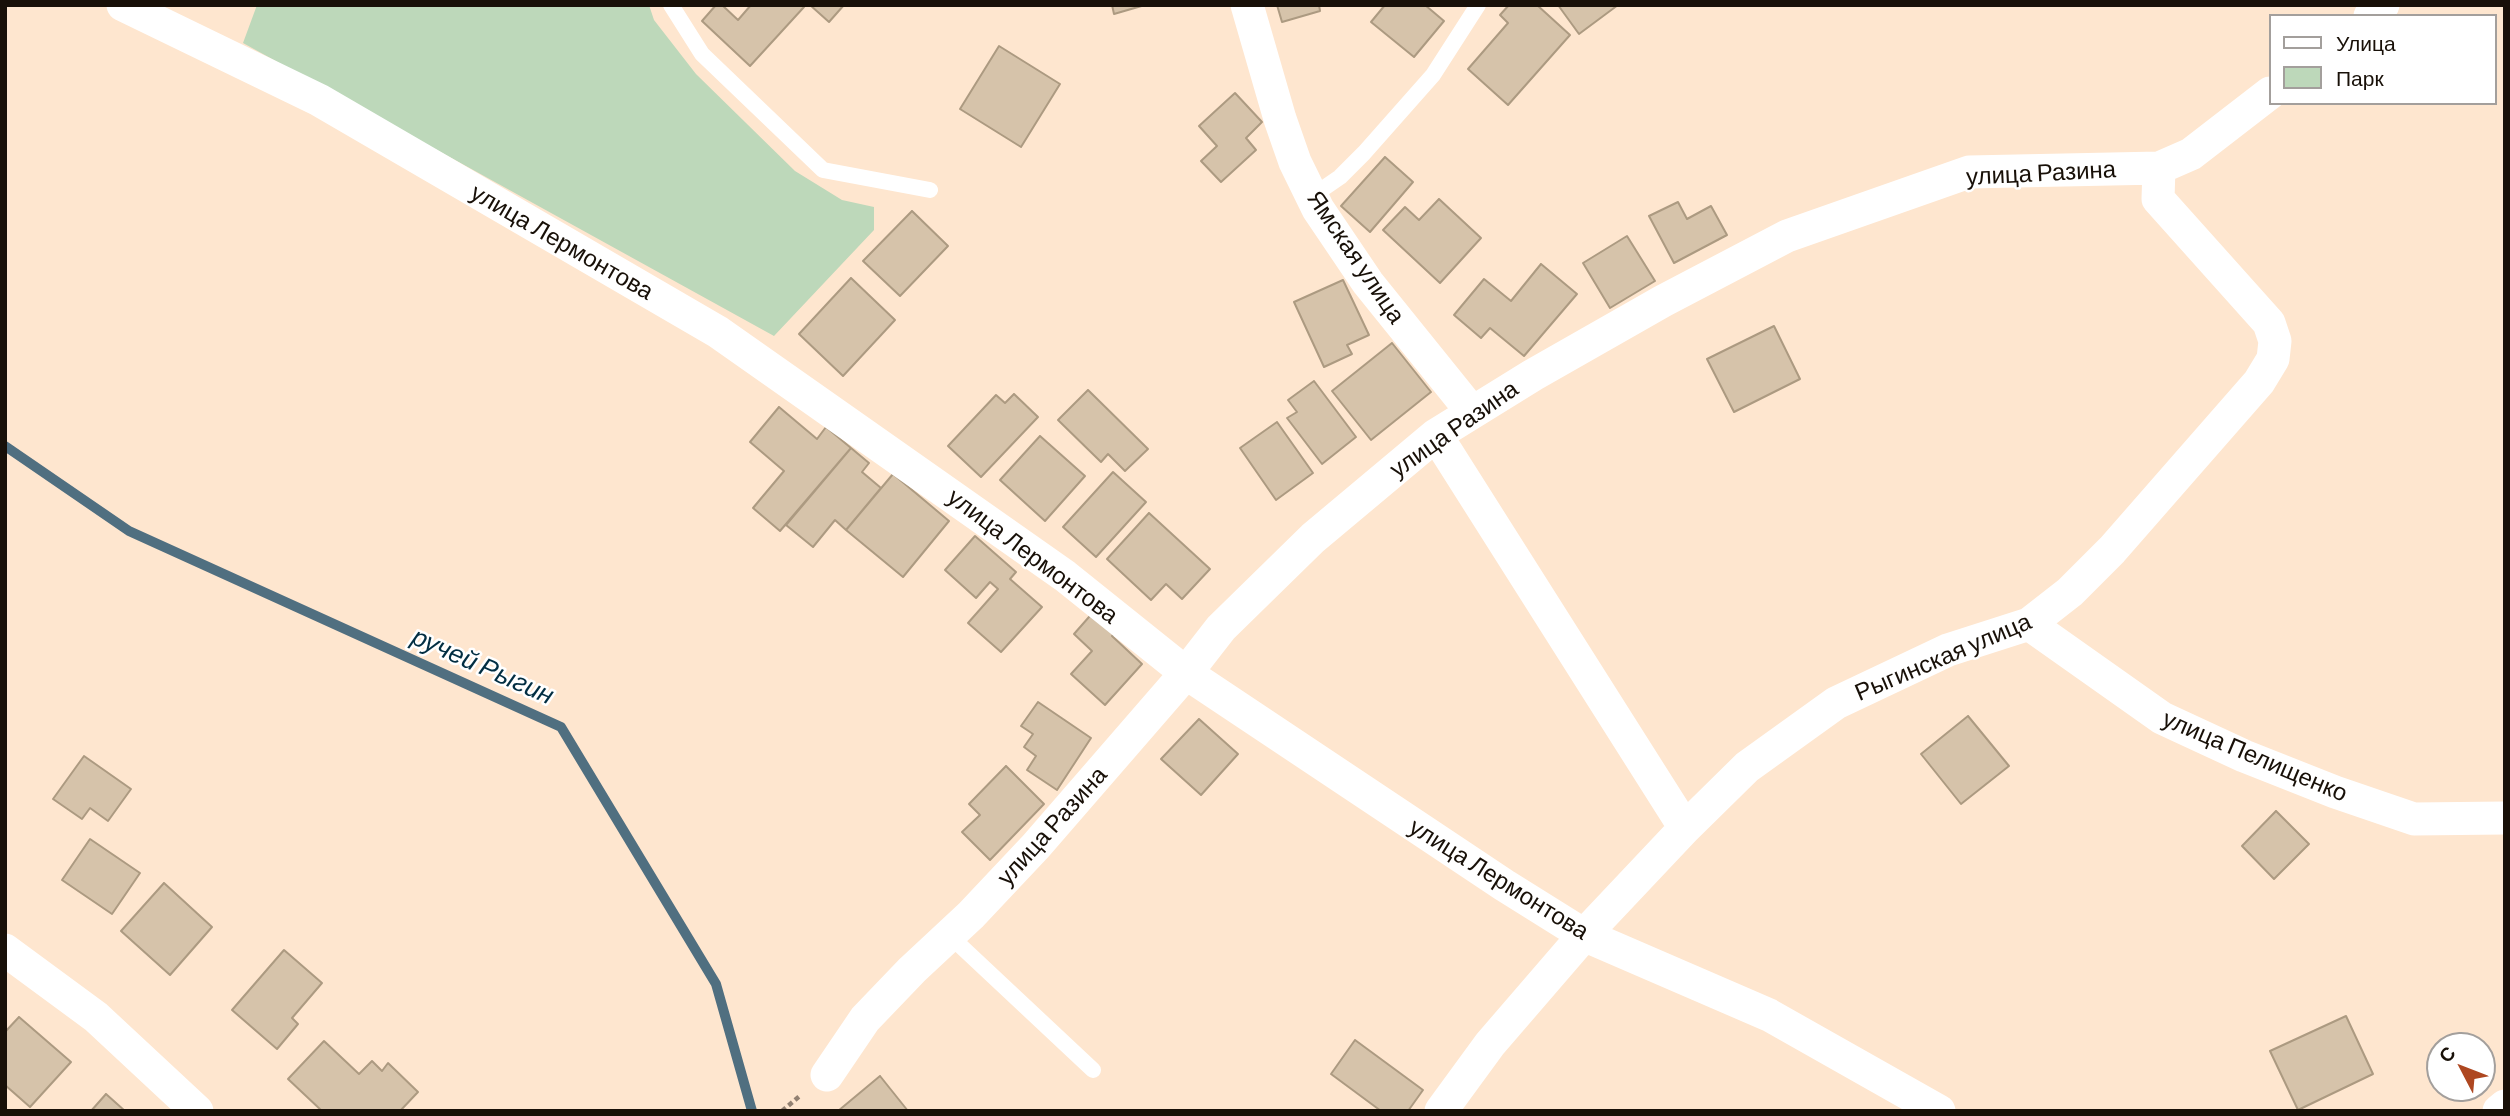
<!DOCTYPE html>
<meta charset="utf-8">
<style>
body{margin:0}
#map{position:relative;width:2510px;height:1116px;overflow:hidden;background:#fee6cf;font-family:Barlow,sans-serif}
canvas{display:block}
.frame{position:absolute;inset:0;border:7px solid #181008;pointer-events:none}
.legend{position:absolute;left:2269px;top:14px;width:228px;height:91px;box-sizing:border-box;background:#fff;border:2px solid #a39f9c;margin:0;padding:9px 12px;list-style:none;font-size:21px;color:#181008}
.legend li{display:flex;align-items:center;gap:14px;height:35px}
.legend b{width:35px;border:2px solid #a39f9c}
.north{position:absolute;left:2426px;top:1032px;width:70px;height:70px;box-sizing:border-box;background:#fff;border:2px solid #a39f9c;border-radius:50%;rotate:312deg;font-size:19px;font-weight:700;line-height:28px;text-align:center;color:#181008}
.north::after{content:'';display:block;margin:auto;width:24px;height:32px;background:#ae4720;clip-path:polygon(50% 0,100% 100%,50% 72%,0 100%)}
</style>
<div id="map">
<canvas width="2510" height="1116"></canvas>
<div class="frame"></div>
<ul class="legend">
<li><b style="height:9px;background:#fff"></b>Улица</li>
<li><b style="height:19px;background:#bdd8ba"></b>Парк</li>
</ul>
<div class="north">С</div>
</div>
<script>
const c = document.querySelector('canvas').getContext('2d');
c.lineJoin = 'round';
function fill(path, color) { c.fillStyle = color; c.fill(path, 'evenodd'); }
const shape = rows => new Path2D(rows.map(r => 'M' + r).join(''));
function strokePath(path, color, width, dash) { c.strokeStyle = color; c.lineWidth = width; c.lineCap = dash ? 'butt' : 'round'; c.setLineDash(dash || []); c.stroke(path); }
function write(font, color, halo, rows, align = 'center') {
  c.font = font + ' Barlow,sans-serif'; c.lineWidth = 5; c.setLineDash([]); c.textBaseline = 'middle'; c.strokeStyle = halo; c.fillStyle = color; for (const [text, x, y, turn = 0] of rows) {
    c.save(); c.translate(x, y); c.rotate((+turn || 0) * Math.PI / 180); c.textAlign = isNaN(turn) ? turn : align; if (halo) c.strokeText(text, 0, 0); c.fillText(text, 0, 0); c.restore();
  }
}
fill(shape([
 [257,5,649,5,654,20,696,74,795,171,842,200,874,207,874,230,774,336,243,43]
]), '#bdd8ba');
strokePath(shape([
 [5,446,129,531,561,727,716,984,752,1111]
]), '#506f80', 10);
const building = shape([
 [716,5,722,5,738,20,751,5,802,5,804,7,750,66,702,21,716,5],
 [810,5,844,5,829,22,810,5],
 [1112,5,1145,5,1114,14,1112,5],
 [1277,5,1319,5,1320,11,1282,22,1277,5],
 [1385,5,1425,5,1444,21,1414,57,1371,22,1385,5],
 [1509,5,1537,5,1570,35,1508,105,1468,69,1508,23,1500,15,1509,5],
 [1558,5,1618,5,1579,34,1558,5],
 [999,46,1060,84,1021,147,960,109,999,46],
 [1235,93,1262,122,1246,138,1256,150,1221,182,1201,161,1217,146,1199,126,1235,93],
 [1385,157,1413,182,1370,232,1341,206,1385,157],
 [1439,199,1481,238,1440,283,1383,230,1405,207,1419,220,1439,199],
 [1678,202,1687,219,1711,206,1727,235,1674,263,1649,216,1678,202],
 [912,211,948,246,900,296,863,261,912,211],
 [1627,236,1655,281,1610,308,1583,263,1627,236],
 [1541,264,1577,294,1524,356,1490,328,1481,338,1454,315,1484,279,1511,301,1541,264],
 [851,278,895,320,843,376,799,334,851,278],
 [1343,280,1369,335,1347,345,1352,354,1324,367,1294,302,1343,280],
 [1774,326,1800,379,1734,412,1707,359,1774,326],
 [1392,343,1431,392,1371,440,1332,391,1392,343],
 [1314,381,1356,437,1322,464,1287,418,1297,412,1288,400,1314,381],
 [1088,390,1148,449,1125,471,1108,454,1101,462,1058,420,1088,390],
 [1014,394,1038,417,981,477,948,446,996,395,1005,403,1014,394],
 [779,407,817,439,826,427,851,448,780,531,753,508,784,471,750,442,779,407],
 [1277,422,1313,473,1276,500,1240,448,1277,422],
 [1040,436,1085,476,1045,521,1000,480,1040,436],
 [851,448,869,463,862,472,881,488,846,530,835,520,813,547,786,525,851,448],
 [1113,472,1146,502,1096,557,1063,527,1113,472],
 [893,474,949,521,903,577,846,530,893,474],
 [1149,513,1210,569,1182,599,1166,584,1151,600,1107,559,1149,513],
 [975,536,1016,572,1010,579,1042,607,1001,652,968,623,998,589,990,582,976,598,945,570,975,536],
 [1096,609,1118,630,1112,636,1142,664,1105,705,1071,674,1092,651,1074,634,1096,609],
 [1038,702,1091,738,1057,790,1027,770,1036,756,1024,747,1033,734,1021,726,1038,702],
 [1968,716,2009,766,1961,804,1921,754,1968,716],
 [1199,719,1238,754,1201,795,1161,759,1199,719],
 [84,756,131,789,108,821,90,808,82,819,53,799,84,756],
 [1006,766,1044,804,990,860,962,832,980,815,969,804,1006,766],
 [2276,811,2309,844,2274,879,2242,846,2276,811],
 [90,839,140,873,112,914,62,880,90,839],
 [164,883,212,927,170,975,121,931,164,883],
 [284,950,322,983,292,1018,298,1024,277,1049,232,1010,284,950],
 [2346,1016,2373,1074,2298,1110,2270,1051,2346,1016],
 [19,1017,71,1062,30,1107,5,1085,5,1032,19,1017],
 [1355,1040,1423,1090,1408,1111,1381,1111,1331,1074,1355,1040],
 [324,1041,359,1074,372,1061,382,1071,388,1063,418,1092,400,1111,322,1111,288,1079,324,1041],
 [880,1076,908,1111,838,1111,880,1076],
 [106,1094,125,1111,91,1111,106,1094]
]);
fill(building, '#d6c3aa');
strokePath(building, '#ac9a81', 2);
strokePath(shape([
 [782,1111,801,1095]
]), '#928172', 4.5, [5, 3.5]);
strokePath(shape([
 [671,5,702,54,823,170,930,190],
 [1311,197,1340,177,1364,153,1433,75,1478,5],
 [949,935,1093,1070]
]), '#fff', 16);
strokePath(shape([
 [123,5,319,100,718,332,1065,576,1186,673,1504,885,1584,935,1769,1015,1939,1111],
 [1247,5,1280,119,1295,162,1318,209,1368,283,1472,412],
 [2370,16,2383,5],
 [1436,435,1685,828],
 [2029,624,2162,718,2244,756,2335,792,2414,819,2505,818],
 [5,950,96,1017,197,1111],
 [827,1075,865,1019,912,970,971,915,1036,846,1186,673,1221,628,1313,538,1436,435,1533,375,1663,301,1787,236,1969,172,2159,168,2191,154,2270,93],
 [1441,1111,1490,1044,1584,935,1685,828,1747,767,1836,703,1948,650,2029,624,2070,592,2112,550,2259,382,2273,359,2275,341,2269,323,2158,199,2159,168],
 [2499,1111,2505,1106]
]), '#fff', 33);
write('24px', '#181008', '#fff', [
 ["улица Разина",2041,173,-3],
 ["улица Лермонтова",562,242,30],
 ["Ямская улица",1356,257,56],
 ["улица Разина",1454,429,-35],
 ["улица Лермонтова",1033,556,37],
 ["Рыгинская улица",1943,657,-23],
 ["улица Пелищенко",2255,756,23],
 ["улица Разина",1052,826,-48],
 ["улица Лермонтова",1499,879,32]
]);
write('italic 26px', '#022e42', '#fff', [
 ["ручей Рыгин",483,666,24]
]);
</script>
